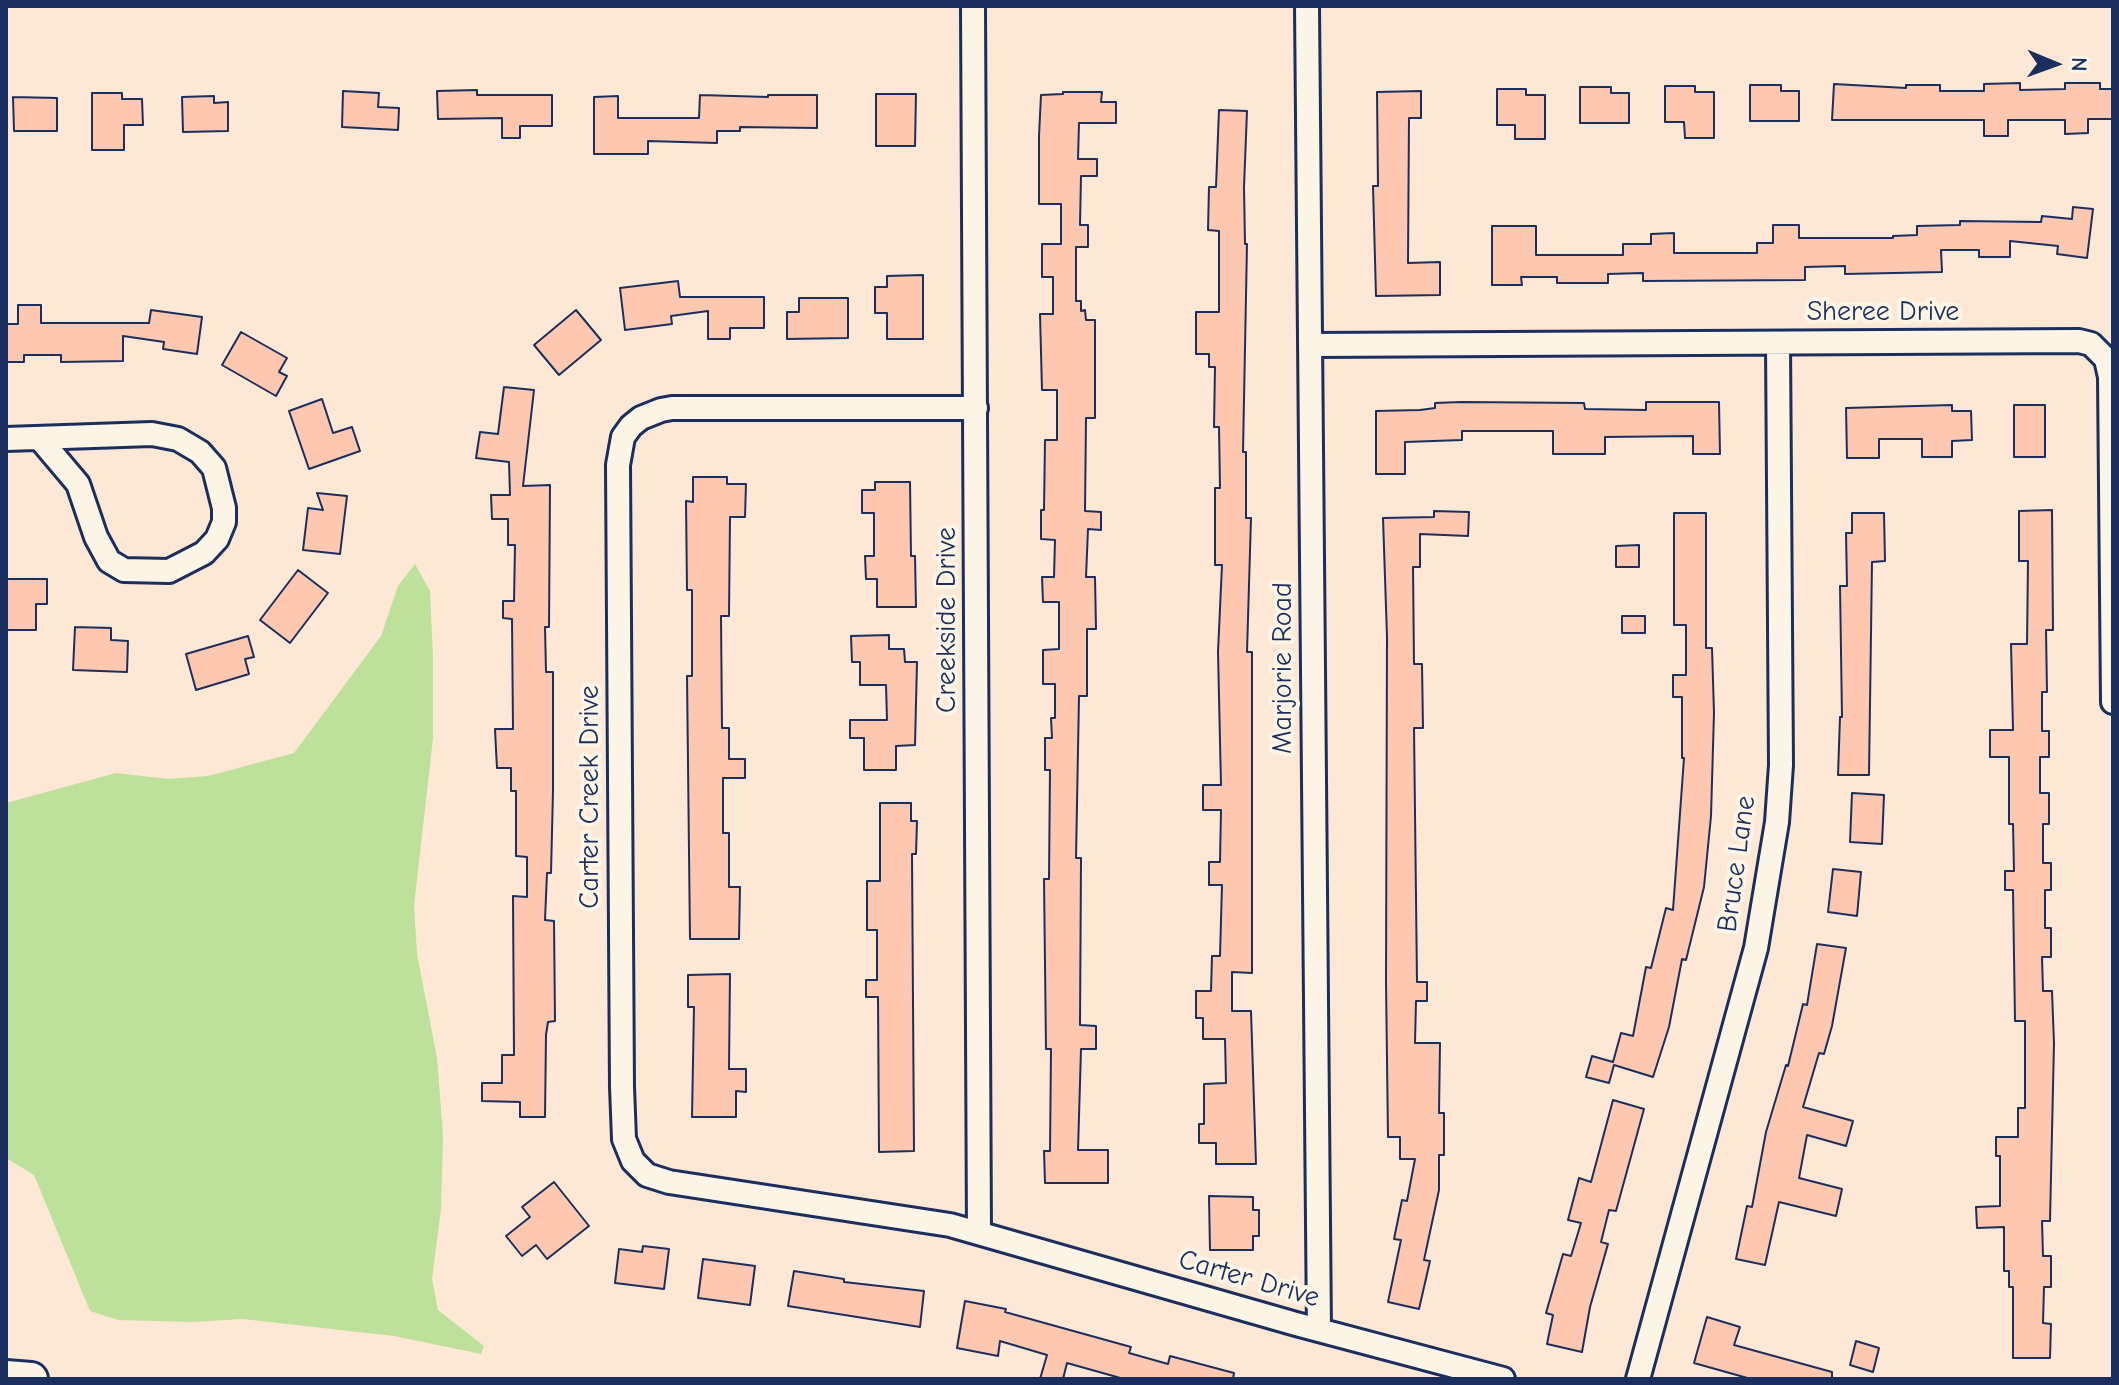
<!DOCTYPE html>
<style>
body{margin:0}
#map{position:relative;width:2119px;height:1385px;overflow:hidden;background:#fde7d5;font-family:"Comic Neue",sans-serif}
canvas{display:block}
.frame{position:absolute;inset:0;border:8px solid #1b2f5e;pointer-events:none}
.north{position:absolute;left:2015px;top:24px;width:80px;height:80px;-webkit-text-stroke:6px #fcf5e5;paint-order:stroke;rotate:91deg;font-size:22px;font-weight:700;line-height:32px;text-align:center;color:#1b2f5e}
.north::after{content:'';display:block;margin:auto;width:28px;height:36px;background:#1b2f5e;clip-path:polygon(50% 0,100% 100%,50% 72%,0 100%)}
</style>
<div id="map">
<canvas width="2119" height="1385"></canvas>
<div class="frame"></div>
<div class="north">N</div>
</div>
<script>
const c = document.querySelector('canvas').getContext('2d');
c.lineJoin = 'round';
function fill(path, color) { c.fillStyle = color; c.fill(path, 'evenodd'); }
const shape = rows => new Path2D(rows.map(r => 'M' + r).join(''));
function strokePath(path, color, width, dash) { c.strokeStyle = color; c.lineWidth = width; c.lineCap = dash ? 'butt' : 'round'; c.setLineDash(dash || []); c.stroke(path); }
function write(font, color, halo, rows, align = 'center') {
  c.font = font + ' "Comic Neue",sans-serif'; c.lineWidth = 8; c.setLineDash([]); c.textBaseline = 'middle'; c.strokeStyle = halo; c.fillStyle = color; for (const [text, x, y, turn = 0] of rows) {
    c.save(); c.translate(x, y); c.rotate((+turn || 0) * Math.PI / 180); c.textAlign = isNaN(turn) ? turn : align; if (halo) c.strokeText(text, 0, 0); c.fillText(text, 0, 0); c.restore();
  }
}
fill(shape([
 [415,564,430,591,433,657,433,738,414,906,417,954,437,1058,443,1135,441,1209,432,1279,438,1310,484,1346,481,1354,394,1336,243,1319,192,1322,118,1320,90,1311,34,1175,6,1158,6,803,116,773,169,779,208,776,294,753,381,636,398,586]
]), '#bde09a');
const building = shape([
 [2020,83,2020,90,2065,89,2065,83,2100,83,2100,89,2113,89,2113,119,2088,119,2088,133,2065,134,2065,120,2008,120,2008,136,1984,136,1984,120,1832,120,1834,84,1906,88,1906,85,1940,85,1940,91,1984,91,1984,84,2020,83],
 [1750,85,1781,85,1781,91,1799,91,1799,121,1750,121,1750,85],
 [1665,86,1695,86,1695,92,1714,92,1714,138,1685,138,1684,122,1665,122,1665,86],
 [1580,87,1611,87,1611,93,1629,93,1629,123,1580,123,1580,87],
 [1497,89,1526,89,1526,95,1545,95,1545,139,1515,139,1515,125,1497,125,1497,89],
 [477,90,477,95,552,95,552,126,520,126,520,138,502,138,502,118,438,119,437,91,477,90],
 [343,91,379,93,378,107,399,108,398,130,342,127,343,91],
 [1421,91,1421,118,1409,118,1408,263,1440,262,1440,295,1376,296,1373,186,1378,186,1377,92,1421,91],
 [1063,92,1102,92,1101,102,1116,102,1116,123,1079,123,1078,159,1097,159,1097,176,1081,176,1080,225,1088,225,1088,247,1076,247,1076,301,1081,301,1081,311,1085,310,1086,320,1095,320,1095,418,1086,418,1085,511,1101,512,1101,530,1088,529,1086,577,1095,577,1096,629,1087,629,1087,696,1079,696,1076,858,1081,858,1080,1025,1096,1026,1096,1049,1081,1049,1078,1150,1108,1150,1108,1183,1045,1183,1044,1151,1050,1151,1051,1049,1046,1049,1044,879,1049,879,1050,770,1045,770,1045,738,1052,738,1051,718,1055,718,1055,684,1043,684,1043,650,1059,649,1059,602,1043,602,1042,577,1054,577,1055,540,1041,539,1041,510,1044,510,1045,440,1057,440,1057,390,1042,390,1040,314,1053,314,1053,277,1042,277,1042,244,1061,244,1061,204,1039,204,1039,136,1041,95,1063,94,1063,92],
 [92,93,122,93,122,99,142,99,143,125,124,125,124,150,92,150,92,93],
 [876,94,916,94,915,146,876,146,876,94],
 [700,95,768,97,768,95,817,95,817,128,740,127,740,131,717,131,717,143,648,141,648,154,594,154,594,97,618,96,618,118,699,118,700,95],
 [214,96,214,103,228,102,228,131,183,132,182,97,214,96],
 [13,97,57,98,57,131,14,131,13,97],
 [1219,110,1247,111,1244,187,1245,244,1247,244,1243,452,1246,452,1246,518,1251,518,1247,652,1252,652,1252,973,1232,972,1232,1011,1251,1011,1256,1164,1216,1164,1216,1143,1199,1143,1199,1124,1204,1124,1204,1084,1226,1083,1225,1039,1203,1039,1203,1018,1196,1018,1196,991,1211,991,1212,956,1220,956,1222,885,1209,885,1209,862,1220,862,1221,810,1203,810,1203,785,1221,785,1218,652,1222,565,1215,565,1215,488,1220,488,1219,427,1214,427,1215,367,1209,367,1209,354,1196,354,1196,312,1219,312,1219,231,1208,230,1209,187,1216,187,1219,110],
 [2073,207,2093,209,2087,258,2057,254,2058,246,2010,241,2010,257,1979,257,1979,250,1941,250,1942,272,1845,274,1845,266,1805,267,1805,280,1643,281,1643,273,1608,274,1608,283,1557,283,1557,277,1521,277,1522,285,1492,285,1492,226,1536,226,1536,255,1623,255,1623,244,1651,244,1651,234,1674,233,1674,253,1757,253,1757,243,1773,243,1773,225,1799,225,1799,238,1893,238,1893,236,1917,235,1917,226,1960,225,1960,221,2041,222,2042,216,2072,219,2073,207],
 [923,275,923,339,887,339,887,313,875,313,875,287,887,287,887,276,923,275],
 [678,281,680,297,764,297,764,328,730,328,730,339,708,339,708,311,671,316,672,324,625,330,620,288,678,281],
 [799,298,848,298,848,338,787,339,787,312,799,312,799,298],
 [18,305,41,305,41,323,149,323,151,310,202,317,197,354,163,349,164,342,123,336,123,361,61,362,61,355,24,355,24,362,6,362,6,324,18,324,18,305],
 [576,310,601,340,559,375,534,345,576,310],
 [241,332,287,358,279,372,287,376,276,396,222,365,241,332],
 [504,387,534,390,523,486,550,485,549,627,545,627,546,672,553,672,553,791,551,873,547,873,545,920,554,921,555,1021,548,1022,546,1035,545,1117,520,1117,520,1102,482,1101,482,1083,502,1083,502,1055,514,1055,513,896,527,897,527,857,516,856,516,791,511,791,511,768,497,768,496,750,495,729,513,729,512,619,503,618,503,601,514,601,515,545,508,545,508,519,492,519,491,495,510,495,509,462,476,458,480,432,498,434,504,387],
 [322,399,333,433,352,427,360,451,309,469,289,411,322,399],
 [1646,402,1719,402,1720,454,1693,454,1693,436,1605,437,1605,454,1553,454,1553,431,1462,431,1462,440,1405,442,1405,474,1376,474,1376,411,1420,410,1435,408,1435,403,1461,402,1584,403,1585,409,1646,410,1646,402],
 [1952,405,1952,411,1971,411,1972,440,1952,441,1952,457,1922,457,1922,439,1879,439,1879,458,1847,458,1846,408,1952,405],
 [2014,405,2045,405,2045,457,2014,457,2014,405],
 [693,477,727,477,727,484,746,484,745,517,730,517,729,616,721,616,722,728,729,728,729,759,745,759,745,778,723,778,723,833,729,833,729,887,740,887,739,939,690,939,687,676,692,676,692,590,687,590,686,501,693,502,693,477],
 [875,482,910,482,911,556,915,556,916,607,877,607,877,579,866,579,865,556,874,556,874,513,862,513,862,490,875,490,875,482],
 [317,493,347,496,340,554,303,550,308,508,323,510,317,493],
 [2052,510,2053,630,2046,630,2047,692,2042,692,2042,731,2049,731,2049,757,2040,757,2040,793,2049,793,2049,824,2043,824,2043,863,2051,863,2051,890,2045,890,2045,928,2051,928,2051,957,2042,957,2043,991,2052,991,2054,1043,2050,1221,2042,1221,2043,1256,2051,1256,2051,1287,2044,1287,2043,1323,2051,1324,2050,1358,2013,1358,2013,1287,2009,1287,2009,1271,2004,1271,2004,1227,1977,1228,1976,1207,2000,1206,2000,1156,1996,1156,1996,1137,2018,1137,2018,1108,2025,1108,2025,1021,2015,1021,2013,890,2005,890,2005,871,2014,871,2013,824,2009,824,2009,757,1990,757,1990,730,2013,730,2011,644,2027,644,2028,561,2019,561,2019,511,2052,510],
 [1434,511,1469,512,1468,536,1420,534,1420,567,1413,567,1414,664,1422,664,1423,728,1414,728,1417,982,1427,982,1427,1001,1416,1001,1415,1043,1440,1043,1439,1113,1444,1113,1444,1155,1439,1155,1439,1190,1424,1260,1430,1261,1419,1309,1388,1302,1401,1240,1394,1239,1402,1200,1407,1201,1415,1159,1400,1159,1400,1137,1388,1137,1386,982,1387,637,1383,518,1434,517,1434,511],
 [1674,513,1706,513,1706,648,1712,648,1714,713,1711,816,1704,887,1686,960,1682,959,1669,1027,1653,1077,1614,1065,1609,1083,1586,1077,1592,1056,1613,1062,1621,1033,1633,1036,1646,967,1651,968,1666,908,1673,910,1684,758,1682,758,1682,697,1673,697,1673,675,1686,675,1686,625,1674,625,1674,513],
 [1852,513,1884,513,1885,561,1872,562,1869,775,1838,775,1840,717,1842,717,1840,586,1847,586,1846,533,1852,533,1852,513],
 [1639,545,1639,567,1616,567,1616,546,1639,545],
 [298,570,328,593,290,643,260,620,298,570],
 [6,579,47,579,47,604,36,604,36,630,6,630,6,579],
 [1622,616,1645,616,1645,633,1622,633,1622,616],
 [75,627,111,628,111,640,128,641,127,672,73,670,75,627],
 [889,635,889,649,904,649,905,662,917,662,915,745,896,746,896,770,864,770,864,738,850,738,850,720,887,720,886,685,860,685,860,662,852,662,851,636,889,635],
 [248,636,254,657,245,659,249,674,196,690,186,654,248,636],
 [1852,793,1884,795,1882,844,1850,842,1852,793],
 [880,803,911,803,911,821,917,821,916,854,912,854,914,1151,879,1152,878,997,866,997,866,980,877,980,877,930,867,930,867,881,880,881,880,803],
 [1833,869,1861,872,1857,916,1828,912,1833,869],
 [1817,944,1846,948,1832,1026,1824,1054,1819,1053,1803,1107,1853,1121,1846,1146,1807,1135,1799,1178,1842,1189,1836,1216,1779,1202,1765,1265,1736,1259,1747,1206,1752,1207,1766,1132,1786,1065,1788,1066,1803,1004,1807,1005,1817,944],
 [730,974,729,1069,746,1069,746,1092,736,1091,736,1117,692,1117,694,1007,688,1007,688,975,730,974],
 [1613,1100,1644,1109,1616,1211,1609,1210,1601,1242,1608,1244,1590,1307,1582,1352,1547,1344,1553,1315,1546,1313,1563,1254,1571,1256,1581,1223,1568,1220,1579,1178,1591,1182,1613,1100],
 [554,1182,589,1226,547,1259,536,1245,522,1256,506,1236,530,1217,522,1207,554,1182],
 [1209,1196,1253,1197,1253,1210,1259,1210,1259,1236,1253,1236,1253,1250,1210,1250,1209,1196],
 [643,1246,669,1249,664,1289,615,1283,619,1249,642,1252,643,1246],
 [703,1259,755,1266,750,1305,698,1298,703,1259],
 [794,1271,844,1279,844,1282,924,1291,920,1327,788,1306,794,1271],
 [965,1301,1006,1309,1005,1312,1131,1347,1129,1353,1168,1364,1170,1356,1234,1373,1233,1379,1124,1379,1067,1363,1063,1379,1040,1379,1047,1355,1000,1341,998,1356,957,1348,965,1301],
 [1707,1317,1740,1327,1734,1345,1832,1372,1832,1379,1751,1379,1694,1363,1707,1317],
 [1856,1341,1879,1348,1873,1372,1850,1365,1856,1341]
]);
fill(building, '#fec7b0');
strokePath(building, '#1b2f5e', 2);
const minor = shape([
 [973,6,979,1233],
 [1307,6,1319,1330],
 [1311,345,2079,341,2091,344,2106,359,2110,377,2113,702],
 [976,408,672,408,661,410,641,418,631,426,623,437,618,465,622,1087,624,1139,633,1161,647,1175,669,1182,950,1225,1296,1324,1503,1379],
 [6,439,152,434,178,439,200,452,214,468,224,508,224,522,217,539,204,553,169,571,124,570,109,561,96,537,78,484,40,439],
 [1638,1379,1756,948,1777,822,1781,765,1778,343]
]);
const secondary = shape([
 [6,1377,31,1379]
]);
strokePath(minor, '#1b2f5e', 28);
strokePath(secondary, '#1b2f5e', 38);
strokePath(minor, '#fcf5e5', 22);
strokePath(secondary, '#fcf5e5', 32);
write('28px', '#1b2f5e', '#fcf5e5', [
 ["Sheree Drive",1883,312],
 ["Creekside Drive",947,620,-90],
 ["Marjorie Road",1283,668,-90],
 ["Carter Creek Drive",590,797,-90],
 ["Bruce Lane",1737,864,-82],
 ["Carter Drive",1249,1279,16]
]);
</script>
